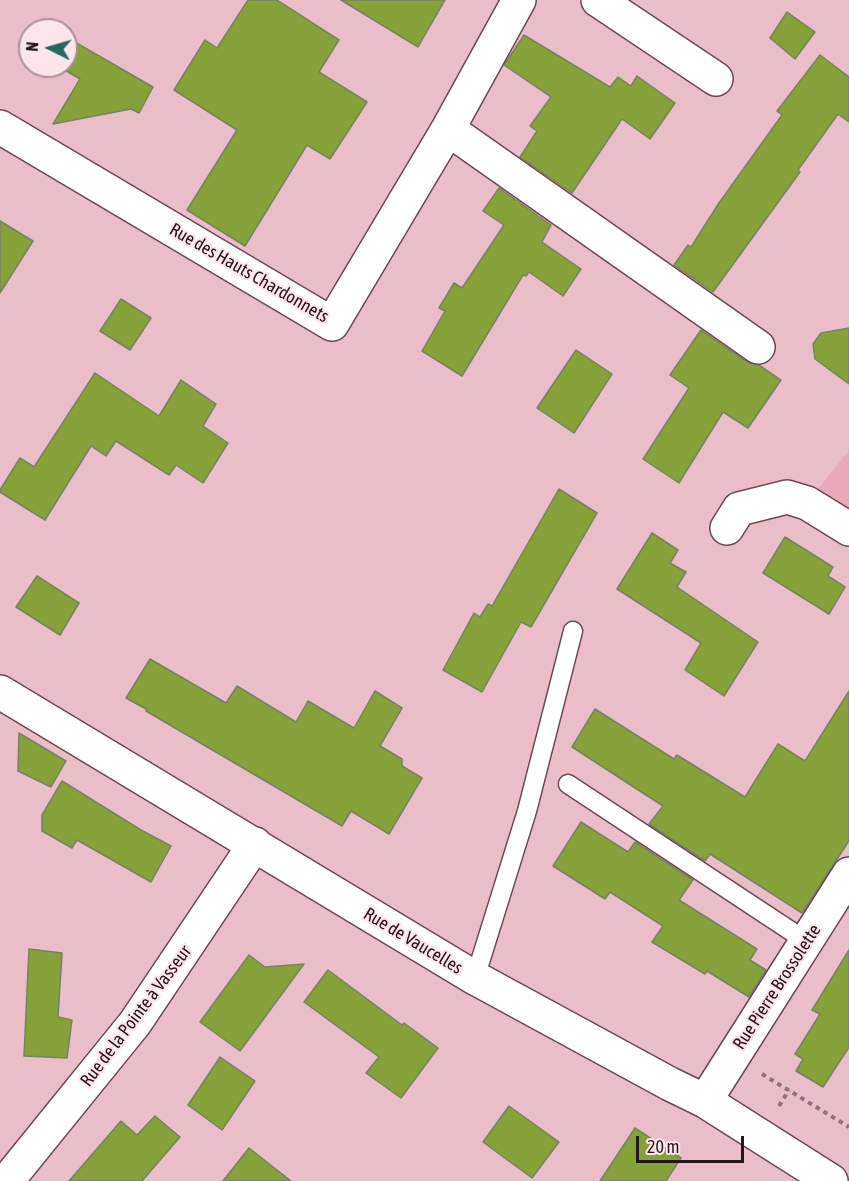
<!DOCTYPE html>
<meta charset="utf-8">
<style>
body{margin:0}
#map{position:relative;width:849px;height:1181px;overflow:hidden;background:#e9bec9;font-family:"Asap Condensed",sans-serif}
canvas{display:block}
.north{position:absolute;left:18px;top:18px;width:60px;height:60px;box-sizing:border-box;background:#fce6eb;border:2px solid #a69397;border-radius:50%;rotate:275deg;font-size:16px;font-weight:700;line-height:24px;text-align:center;color:#251619}
.north::after{content:'';display:block;margin:auto;width:21px;height:27px;background:#226a5f;clip-path:polygon(50% 0,100% 100%,50% 72%,0 100%)}
.scale{position:absolute;left:636px;top:1136px;width:108px;height:27px;box-sizing:border-box;border:3px solid #251619;border-top:0;padding-left:8px;font-size:18px;line-height:21px;white-space:nowrap;color:#251619;-webkit-text-stroke:4px #fce6eb;paint-order:stroke}
</style>
<div id="map">
<canvas width="849" height="1181"></canvas>
<div class="north">N</div>
<div class="scale">20 m</div>
</div>
<script>
const c = document.querySelector('canvas').getContext('2d');
c.lineJoin = 'round';
function fill(path, color) { c.fillStyle = color; c.fill(path, 'evenodd'); }
const shape = rows => new Path2D(rows.map(r => 'M' + r).join(''));
function strokePath(path, color, width, dash) { c.strokeStyle = color; c.lineWidth = width; c.lineCap = dash ? 'butt' : 'round'; c.setLineDash(dash || []); c.stroke(path); }
function write(font, color, halo, rows, align = 'center') {
  c.font = font + ' "Asap Condensed",sans-serif'; c.lineWidth = 4.5; c.setLineDash([]); c.textBaseline = 'middle'; c.strokeStyle = halo; c.fillStyle = color; for (const [text, x, y, turn = 0] of rows) {
    c.save(); c.translate(x, y); c.rotate((+turn || 0) * Math.PI / 180); c.textAlign = isNaN(turn) ? turn : align; if (halo) c.strokeText(text, 0, 0); c.fillText(text, 0, 0); c.restore();
  }
}
fill(shape([
 [849,450,849,529,807,503]
]), '#eaa8b9');
const building = shape([
 [248,0,277,0,339,40,319,72,367,102,330,159,307,145,245,246,187,210,237,130,174,90,205,40,217,48,248,0],
 [341,0,445,0,418,47,341,0],
 [787,12,815,32,795,59,770,38,787,12],
 [524,35,610,87,618,77,631,86,637,76,675,103,650,139,622,119,572,193,520,157,537,131,530,126,551,97,504,65,524,35],
 [73,41,153,87,139,113,131,109,53,124,80,79,58,66,66,66,66,53,73,41],
 [820,55,849,77,849,122,838,114,798,170,800,172,713,292,674,265,688,245,691,247,719,203,782,115,777,111,820,55],
 [499,188,551,225,542,242,581,269,563,296,529,272,526,276,523,275,462,376,422,351,445,311,439,308,454,283,462,288,504,225,483,211,499,188],
 [0,221,33,241,0,293,0,221],
 [121,299,151,318,130,350,100,331,121,299],
 [849,328,849,384,815,359,813,344,821,333,849,328],
 [701,330,747,362,759,365,781,380,748,428,723,412,679,483,643,459,689,388,670,375,701,330],
 [576,350,612,374,574,433,537,408,576,350],
 [95,373,159,416,181,380,216,404,203,426,228,443,203,483,176,465,169,475,116,441,106,456,91,446,45,520,0,492,0,490,20,458,34,467,95,373],
 [559,489,597,513,531,627,521,622,482,692,443,670,474,613,480,617,488,604,492,606,559,489],
 [652,533,678,550,670,563,686,572,677,587,758,642,724,696,685,670,701,643,617,589,652,533],
 [785,537,833,567,828,576,845,587,829,614,763,573,785,537],
 [37,576,79,603,60,635,16,607,37,576],
 [150,659,226,703,237,686,296,722,308,701,354,728,375,691,402,708,380,746,402,759,402,766,422,778,389,834,351,811,342,826,146,711,146,709,126,698,150,659],
 [849,691,849,841,802,913,710,854,705,861,649,824,663,806,572,747,595,709,674,759,677,755,745,797,778,744,805,761,849,691],
 [19,733,66,761,51,787,18,771,19,733],
 [62,781,141,830,171,846,151,882,77,840,72,848,42,831,42,815,62,781],
 [581,822,628,852,635,842,693,880,679,900,757,949,750,960,766,970,749,997,707,971,705,974,652,942,663,926,610,892,605,899,553,866,581,822],
 [29,949,62,953,58,1017,72,1020,67,1058,24,1056,29,949],
 [849,950,849,1047,823,1087,796,1071,803,1059,795,1054,820,1014,812,1010,849,950],
 [249,955,265,967,304,964,240,1051,200,1022,249,955],
 [328,970,402,1025,404,1023,438,1048,401,1098,366,1073,379,1057,304,1002,328,970],
 [220,1057,255,1081,222,1130,188,1105,220,1057],
 [509,1106,559,1142,532,1178,483,1142,509,1106],
 [155,1116,180,1137,142,1181,69,1181,121,1121,137,1135,155,1116],
 [635,1128,681,1158,666,1181,600,1181,635,1128],
 [249,1148,291,1181,223,1181,249,1148]
]);
fill(building, '#86a03a');
strokePath(building, '#788361', 1.5);
const lane = shape([
 [568,784,806,941],
 [475,978,527,811,573,631]
]);
const street = shape([
 [598,0,716,79],
 [0,127,332,324,448,129,519,0],
 [448,129,758,347],
 [727,528,739,509,787,497,807,503,849,529],
 [0,692,475,978,670,1084,705,1101,831,1181],
 [705,1101,849,874],
 [7,1181,135,1023,255,844]
]);
strokePath(lane, '#6c4851', 21);
strokePath(street, '#6c4851', 36);
strokePath(shape([
 [762,1074,849,1127],
 [779,1106,789,1090]
]), '#92737b', 4, [4.5, 4.5]);
strokePath(lane, '#fff', 18);
strokePath(street, '#fff', 33);
write('18px', '#251619', '#fce6eb', [
 ["Rue des Hauts Chardonnets",249,273,30],
 ["Rue de Vaucelles",413,941,31],
 ["Rue Pierre Brossolette",777,987,-57],
 ["Rue de la Pointe à Vasseur",136,1016,-53]
]);
</script>
